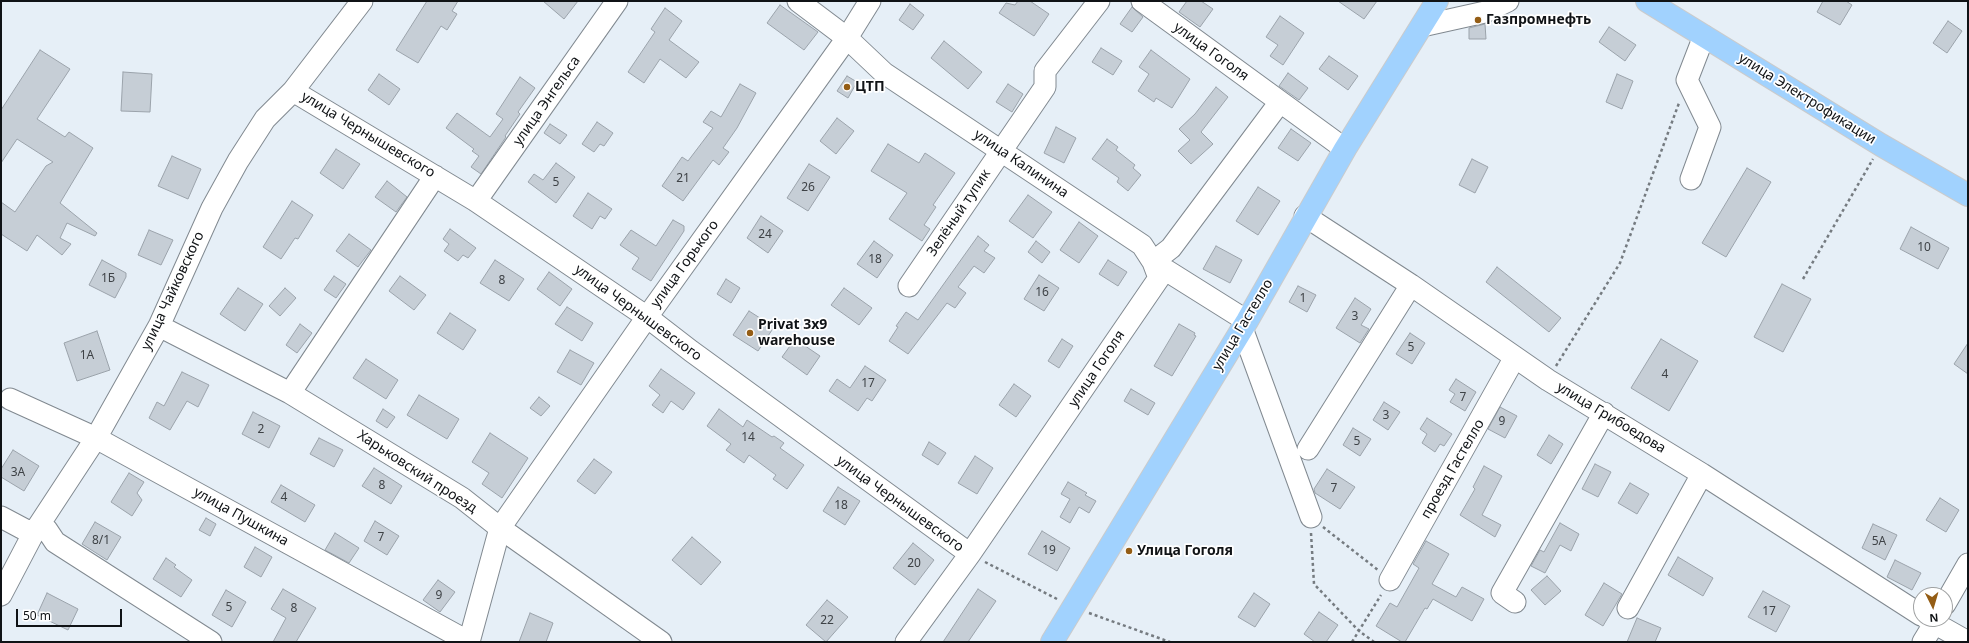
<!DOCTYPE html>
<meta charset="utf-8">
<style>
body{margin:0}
#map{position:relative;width:1969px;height:643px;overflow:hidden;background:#e6eff7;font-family:"Noto Sans",sans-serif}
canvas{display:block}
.frame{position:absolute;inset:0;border:2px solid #101316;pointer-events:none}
.north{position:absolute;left:1913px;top:587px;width:40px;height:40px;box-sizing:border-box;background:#fff;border:1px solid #9fa1a2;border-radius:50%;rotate:175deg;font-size:11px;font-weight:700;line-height:16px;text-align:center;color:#101316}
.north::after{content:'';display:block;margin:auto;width:14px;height:18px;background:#945d15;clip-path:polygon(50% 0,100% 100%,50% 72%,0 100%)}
.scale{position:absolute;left:16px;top:609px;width:106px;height:18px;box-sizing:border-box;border:2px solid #101316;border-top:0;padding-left:5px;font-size:12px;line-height:14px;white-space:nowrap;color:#101316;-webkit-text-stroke:3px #fff;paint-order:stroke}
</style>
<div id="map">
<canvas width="1969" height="643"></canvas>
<div class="frame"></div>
<div class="north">N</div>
<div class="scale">50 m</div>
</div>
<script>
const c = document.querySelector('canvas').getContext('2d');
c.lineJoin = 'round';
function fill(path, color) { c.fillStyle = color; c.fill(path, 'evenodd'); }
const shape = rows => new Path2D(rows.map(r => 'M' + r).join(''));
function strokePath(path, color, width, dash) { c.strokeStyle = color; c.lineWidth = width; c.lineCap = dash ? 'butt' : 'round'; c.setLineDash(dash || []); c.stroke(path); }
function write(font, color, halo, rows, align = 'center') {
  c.font = font + ' "Noto Sans",sans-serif'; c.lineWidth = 3.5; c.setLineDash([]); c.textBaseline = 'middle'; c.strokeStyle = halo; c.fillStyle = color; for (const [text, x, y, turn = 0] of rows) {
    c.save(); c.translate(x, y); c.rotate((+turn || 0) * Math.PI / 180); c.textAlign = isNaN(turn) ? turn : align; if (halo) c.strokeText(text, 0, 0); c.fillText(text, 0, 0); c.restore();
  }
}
const building = shape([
 [427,1,458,1,452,11,457,14,447,30,441,26,418,63,396,50,427,1],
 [543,1,578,1,564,19,543,1],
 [1018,1,1030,1,1049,14,1034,36,999,13,1006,3,1015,5,1018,1],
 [1187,1,1201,1,1213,9,1200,27,1179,12,1187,1],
 [1338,1,1377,1,1364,19,1338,1],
 [1823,1,1846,1,1852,5,1840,25,1817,12,1823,1],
 [910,4,924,15,913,30,899,20,910,4],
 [780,5,818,32,804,50,767,23,780,5],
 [1132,7,1143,17,1132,32,1120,24,1132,7],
 [665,8,682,21,669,40,699,62,686,78,660,59,644,83,628,72,655,32,651,29,665,8],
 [1280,16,1304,33,1283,65,1270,56,1278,45,1266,37,1280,16],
 [1948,21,1962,31,1947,53,1933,43,1948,21],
 [1485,24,1486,39,1469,39,1469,28,1485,24],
 [1609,27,1636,45,1625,61,1599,42,1609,27],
 [944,41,982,72,968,89,931,58,944,41],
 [1101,48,1122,61,1113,75,1092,62,1101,48],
 [40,50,70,69,37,119,65,137,69,132,93,148,60,203,97,233,95,236,67,223,60,238,71,244,62,255,37,235,27,251,1,234,1,202,15,212,46,166,53,162,17,139,1,163,1,110,40,50],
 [1151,50,1190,79,1172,108,1156,98,1154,102,1138,91,1149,74,1139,67,1151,50],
 [1329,56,1358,76,1348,90,1319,69,1329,56],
 [123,72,152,74,150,112,121,111,123,72],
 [1288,73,1308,88,1299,100,1279,86,1288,73],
 [379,74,400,89,389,105,368,90,379,74],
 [1617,74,1633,81,1622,109,1606,102,1617,74],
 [847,76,857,82,848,98,837,91,847,76],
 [520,77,535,88,518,112,520,114,505,136,506,137,481,174,471,167,479,156,472,151,474,149,446,128,457,113,490,137,503,119,496,114,520,77],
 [740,84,756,93,737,128,723,148,729,152,719,165,713,160,683,201,662,186,682,157,688,161,713,128,703,122,711,111,721,117,740,84],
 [1008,84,1023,94,1012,112,996,102,1008,84],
 [1216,87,1228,97,1201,132,1213,144,1191,164,1178,151,1190,140,1179,129,1195,114,1216,87],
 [837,118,854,131,836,154,820,141,837,118],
 [597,122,613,133,604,146,600,144,594,152,582,144,597,122],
 [550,124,567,135,560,144,544,133,550,124],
 [1056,127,1076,138,1064,163,1044,153,1056,127],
 [1291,129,1311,143,1298,161,1278,148,1291,129],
 [1107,139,1118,147,1116,150,1135,165,1133,168,1141,175,1128,191,1117,182,1119,178,1092,159,1107,139],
 [888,144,919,163,925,153,955,173,933,205,936,207,924,225,930,229,922,241,889,219,907,193,871,171,888,144],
 [336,149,360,164,343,189,320,173,336,149],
 [172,156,201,169,188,199,158,186,172,156],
 [1472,159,1488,167,1475,193,1459,185,1472,159],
 [556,163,575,177,556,203,528,182,534,174,543,180,556,163],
 [809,164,830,177,808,211,787,198,809,164],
 [1747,168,1771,182,1726,257,1702,243,1747,168],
 [387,181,407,197,396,212,375,197,387,181],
 [1258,187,1280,201,1258,235,1236,221,1258,187],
 [588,193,612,209,605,219,600,216,592,229,573,216,588,193],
 [1028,195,1052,212,1033,238,1009,221,1028,195],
 [292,201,313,215,298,239,295,238,281,259,263,247,292,201],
 [761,216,783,231,768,253,747,238,761,216],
 [673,220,684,226,684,231,651,281,632,269,639,258,620,245,631,230,656,246,673,220],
 [1079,222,1098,236,1079,263,1060,250,1079,222],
 [1911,227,1949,248,1938,269,1900,249,1911,227],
 [450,229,476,248,468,258,463,255,458,261,444,251,449,244,443,239,450,229],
 [149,230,173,240,161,265,138,255,149,230],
 [349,234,371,250,358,267,336,251,349,234],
 [978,236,989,245,984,251,995,258,984,273,974,266,958,287,966,293,955,308,947,303,908,354,889,341,898,327,896,326,906,312,918,320,978,236],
 [874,241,893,255,877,278,857,264,874,241],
 [1036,241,1050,252,1042,263,1028,252,1036,241],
 [1216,246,1242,260,1230,283,1203,269,1216,246],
 [102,260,126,273,126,277,115,298,89,285,102,260],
 [495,260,524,279,509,301,480,283,495,260],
 [1108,260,1127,272,1118,286,1099,274,1108,260],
 [1497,267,1561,318,1549,332,1486,282,1497,267],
 [549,272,572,289,560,306,537,289,549,272],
 [1039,275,1059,288,1044,311,1024,299,1039,275],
 [334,276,346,284,336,298,324,290,334,276],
 [400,276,426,295,414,310,389,291,400,276],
 [726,279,740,288,731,303,717,294,726,279],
 [1782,284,1811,299,1783,352,1754,337,1782,284],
 [1298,286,1316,295,1307,312,1289,302,1298,286],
 [238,288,263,304,245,331,220,314,238,288],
 [285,288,296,298,280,316,269,306,285,288],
 [844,288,872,308,859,325,831,305,844,288],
 [1355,298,1371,309,1361,325,1369,329,1360,343,1336,328,1355,298],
 [567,307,593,323,582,341,555,324,567,307],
 [749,311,774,327,758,351,733,335,749,311],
 [450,313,476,330,463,350,437,333,450,313],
 [300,324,312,333,297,353,286,345,300,324],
 [1179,324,1195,333,1194,335,1196,336,1172,376,1154,366,1179,324],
 [97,331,110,370,77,381,64,343,97,331],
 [1410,333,1425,343,1412,364,1396,354,1410,333],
 [795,339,820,356,807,375,782,357,795,339],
 [1062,339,1073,346,1059,368,1048,361,1062,339],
 [1661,339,1698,361,1669,411,1631,388,1661,339],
 [1968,343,1968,374,1954,364,1968,343],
 [570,350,594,363,581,385,557,372,570,350],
 [366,359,398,380,386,399,353,378,366,359],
 [865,366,886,380,872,401,867,398,858,411,829,391,837,379,850,388,865,366],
 [661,369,695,393,683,410,671,401,663,413,652,405,660,395,649,386,661,369],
 [182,372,209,385,198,407,187,401,170,430,149,418,157,402,164,406,182,372],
 [1456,379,1476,392,1465,411,1450,402,1455,394,1449,390,1456,379],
 [1014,384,1031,396,1016,417,999,405,1014,384],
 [1131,389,1155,403,1148,415,1124,401,1131,389],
 [419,395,459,419,447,439,407,415,419,395],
 [539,397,550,406,541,416,530,408,539,397],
 [1384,402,1400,412,1388,430,1373,420,1384,402],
 [1500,407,1517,416,1505,438,1488,429,1500,407],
 [383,409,395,417,387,428,376,421,383,409],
 [719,409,743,427,747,420,772,437,774,436,784,443,780,448,804,465,787,489,773,479,776,475,749,455,744,463,726,450,731,444,707,426,719,409],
 [253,412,280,426,269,448,242,434,253,412],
 [1427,418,1452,434,1444,446,1440,444,1435,452,1422,443,1427,434,1420,429,1427,418],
 [1353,428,1371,439,1360,456,1343,445,1353,428],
 [490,433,528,458,502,498,482,484,489,473,472,462,490,433],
 [1549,435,1563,444,1551,464,1537,455,1549,435],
 [319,438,343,450,334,467,310,454,319,438],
 [929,442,946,453,938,465,922,455,929,442],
 [13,450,39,466,24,491,1,477,1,469,13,450],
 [975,456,993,468,977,494,958,483,975,456],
 [594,459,612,472,595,494,577,481,594,459],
 [1595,464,1611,472,1598,497,1582,489,1595,464],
 [1484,466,1502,476,1482,515,1501,525,1495,537,1460,515,1475,489,1473,487,1484,466],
 [374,468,402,486,391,504,362,486,374,468],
 [1327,469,1355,487,1340,509,1315,493,1314,489,1327,469],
 [129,473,144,482,137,493,142,500,132,516,111,502,129,473],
 [1068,482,1087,493,1085,495,1096,501,1089,513,1079,507,1070,523,1060,517,1070,499,1061,494,1068,482],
 [1630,483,1649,494,1637,514,1618,503,1630,483],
 [281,485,315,505,305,522,271,502,281,485],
 [838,487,860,501,845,525,823,511,838,487],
 [1940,498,1959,510,1946,532,1926,520,1940,498],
 [206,518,216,524,210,536,199,530,206,518],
 [375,521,399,536,387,555,364,541,375,521],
 [95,522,121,537,107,560,82,544,95,522],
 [1560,523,1579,534,1571,551,1560,545,1545,573,1531,566,1540,550,1544,552,1560,523],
 [1873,524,1897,535,1885,560,1862,548,1873,524],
 [1042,531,1070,548,1057,571,1028,554,1042,531],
 [335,533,359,548,349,563,325,550,335,533],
 [692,537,721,562,701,585,672,560,692,537],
 [1426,541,1449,554,1432,584,1456,597,1462,587,1484,599,1472,621,1433,599,1427,609,1425,608,1405,642,1402,642,1376,626,1390,603,1397,607,1419,568,1413,564,1426,541],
 [913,543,934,560,915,585,893,568,913,543],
 [255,547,272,557,261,577,244,567,255,547],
 [1678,557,1713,578,1703,596,1668,575,1678,557],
 [166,558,176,565,174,567,192,580,181,597,153,579,166,558],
 [1895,560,1921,573,1912,590,1887,577,1895,560],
 [1547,576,1561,591,1545,605,1531,590,1547,576],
 [438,580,455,592,440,612,423,600,438,580],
 [1604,583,1622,594,1603,626,1585,615,1604,583],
 [283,589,316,608,296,642,273,642,286,618,271,609,283,589],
 [978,589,996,601,968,642,943,642,978,589],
 [226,590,246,602,232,627,212,615,226,590],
 [1763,591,1790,606,1776,632,1748,617,1763,591],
 [47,593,78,609,68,630,37,615,47,593],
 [1254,593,1270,604,1255,627,1238,617,1254,593],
 [827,600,848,617,826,642,806,625,827,600],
 [1319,612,1338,625,1326,642,1315,642,1304,634,1319,612],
 [530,613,553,623,546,642,519,642,530,613],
 [1637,618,1661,628,1655,642,1627,642,1637,618]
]);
fill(building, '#c6ced6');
strokePath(building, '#9ba3ab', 1);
const minor = shape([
 [798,1,847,38,884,73,1142,245,1153,262,1247,321],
 [1142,1,1345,149],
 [1422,26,1485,12,1508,1],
 [293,91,476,201,647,317,691,351,970,554],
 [1691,179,1710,127,1687,80,1704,36],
 [476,201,617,1],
 [1305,216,1411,285,1548,380,1702,474,1921,615],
 [909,286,1045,87,1045,71,1099,1],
 [159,326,290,393,462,498,500,528,661,642],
 [1242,328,1311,517],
 [290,393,435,176],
 [10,399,96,438,469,642],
 [1308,449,1411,285],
 [1,517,33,534],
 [40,524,47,530,55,542,211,642],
 [1390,580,1515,357],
 [1,595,33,534,96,438,159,326,212,208,238,161,265,119,293,91,362,1],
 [1515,602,1502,593,1604,413],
 [1945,604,1968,564],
 [1628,608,1702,474],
 [1927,619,1968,642],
 [469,642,500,528,647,317,847,38,870,1],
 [906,642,970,554,1159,278,1153,262,1171,248,1280,102],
 [1923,642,1937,619]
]);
const major = shape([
 [1647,1,1881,145,1968,195],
 [1052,642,1247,321,1345,149,1437,1]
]);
strokePath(minor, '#818990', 23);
strokePath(major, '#cacbcc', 24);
strokePath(shape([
 [1803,279,1873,159],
 [1556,366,1620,263,1679,103],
 [1323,527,1378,570],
 [1311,533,1314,584,1359,631,1374,642],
 [985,562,1057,599],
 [1089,613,1170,642],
 [1352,642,1381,595]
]), '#757b80', 2.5, [3, 3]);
strokePath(minor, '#fff', 21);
strokePath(major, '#a1d2fe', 22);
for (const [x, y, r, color] of [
 [1478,20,4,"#945d15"],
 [847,87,4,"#945d15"],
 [750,333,4,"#945d15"],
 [1129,551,4,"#945d15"]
]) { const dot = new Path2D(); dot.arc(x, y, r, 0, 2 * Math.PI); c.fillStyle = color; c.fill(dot); strokePath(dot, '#fff', 1.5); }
write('12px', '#3e4246', null, [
 ["21",683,179],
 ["5",556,183],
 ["26",808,188],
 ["24",765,235],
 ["10",1924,248],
 ["18",875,260],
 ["1Б",108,279],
 ["8",502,281],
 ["16",1042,293],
 ["1",1303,299],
 ["3",1355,317],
 ["5",1411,348],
 ["1А",87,356],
 ["4",1665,375],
 ["17",868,384],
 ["7",1463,398],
 ["3",1386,416],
 ["9",1502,422],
 ["2",261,430],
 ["14",748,438],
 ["5",1357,442],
 ["3А",18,473],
 ["8",382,486],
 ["7",1334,489],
 ["4",284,498],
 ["18",841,506],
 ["7",381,538],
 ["8/1",101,541],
 ["5А",1879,542],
 ["19",1049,551],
 ["20",914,564],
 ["9",439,596],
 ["5",229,608],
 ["8",294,609],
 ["17",1769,612],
 ["22",827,621]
]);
write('bold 14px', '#101316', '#fff', [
 ["Газпромнефть",1486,20],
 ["ЦТП",855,87],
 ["Privat 3x9",758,325],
 ["warehouse",758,341],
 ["Улица Гоголя",1137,551]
], 'left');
write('14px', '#101316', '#fff', [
 ["улица Гоголя",1211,52,36],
 ["улица Электрофикации",1807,99,32],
 ["улица Энгельса",547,101,-55],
 ["улица Чернышевского",368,135,31],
 ["улица Калинина",1021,164,34],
 ["Зелёный тупик",959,213,-56],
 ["улица Горького",685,264,-54],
 ["улица Чайковского",173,291,-65],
 ["улица Чернышевского",638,313,36],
 ["улица Гастелло",1243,325,-59],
 ["улица Гоголя",1097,369,-56],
 ["улица Грибоедова",1611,418,31],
 ["проезд Гастелло",1453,469,-60],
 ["Харьковский проезд",417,472,33],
 ["улица Чернышевского",900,504,36],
 ["улица Пушкина",241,517,29]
]);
</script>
